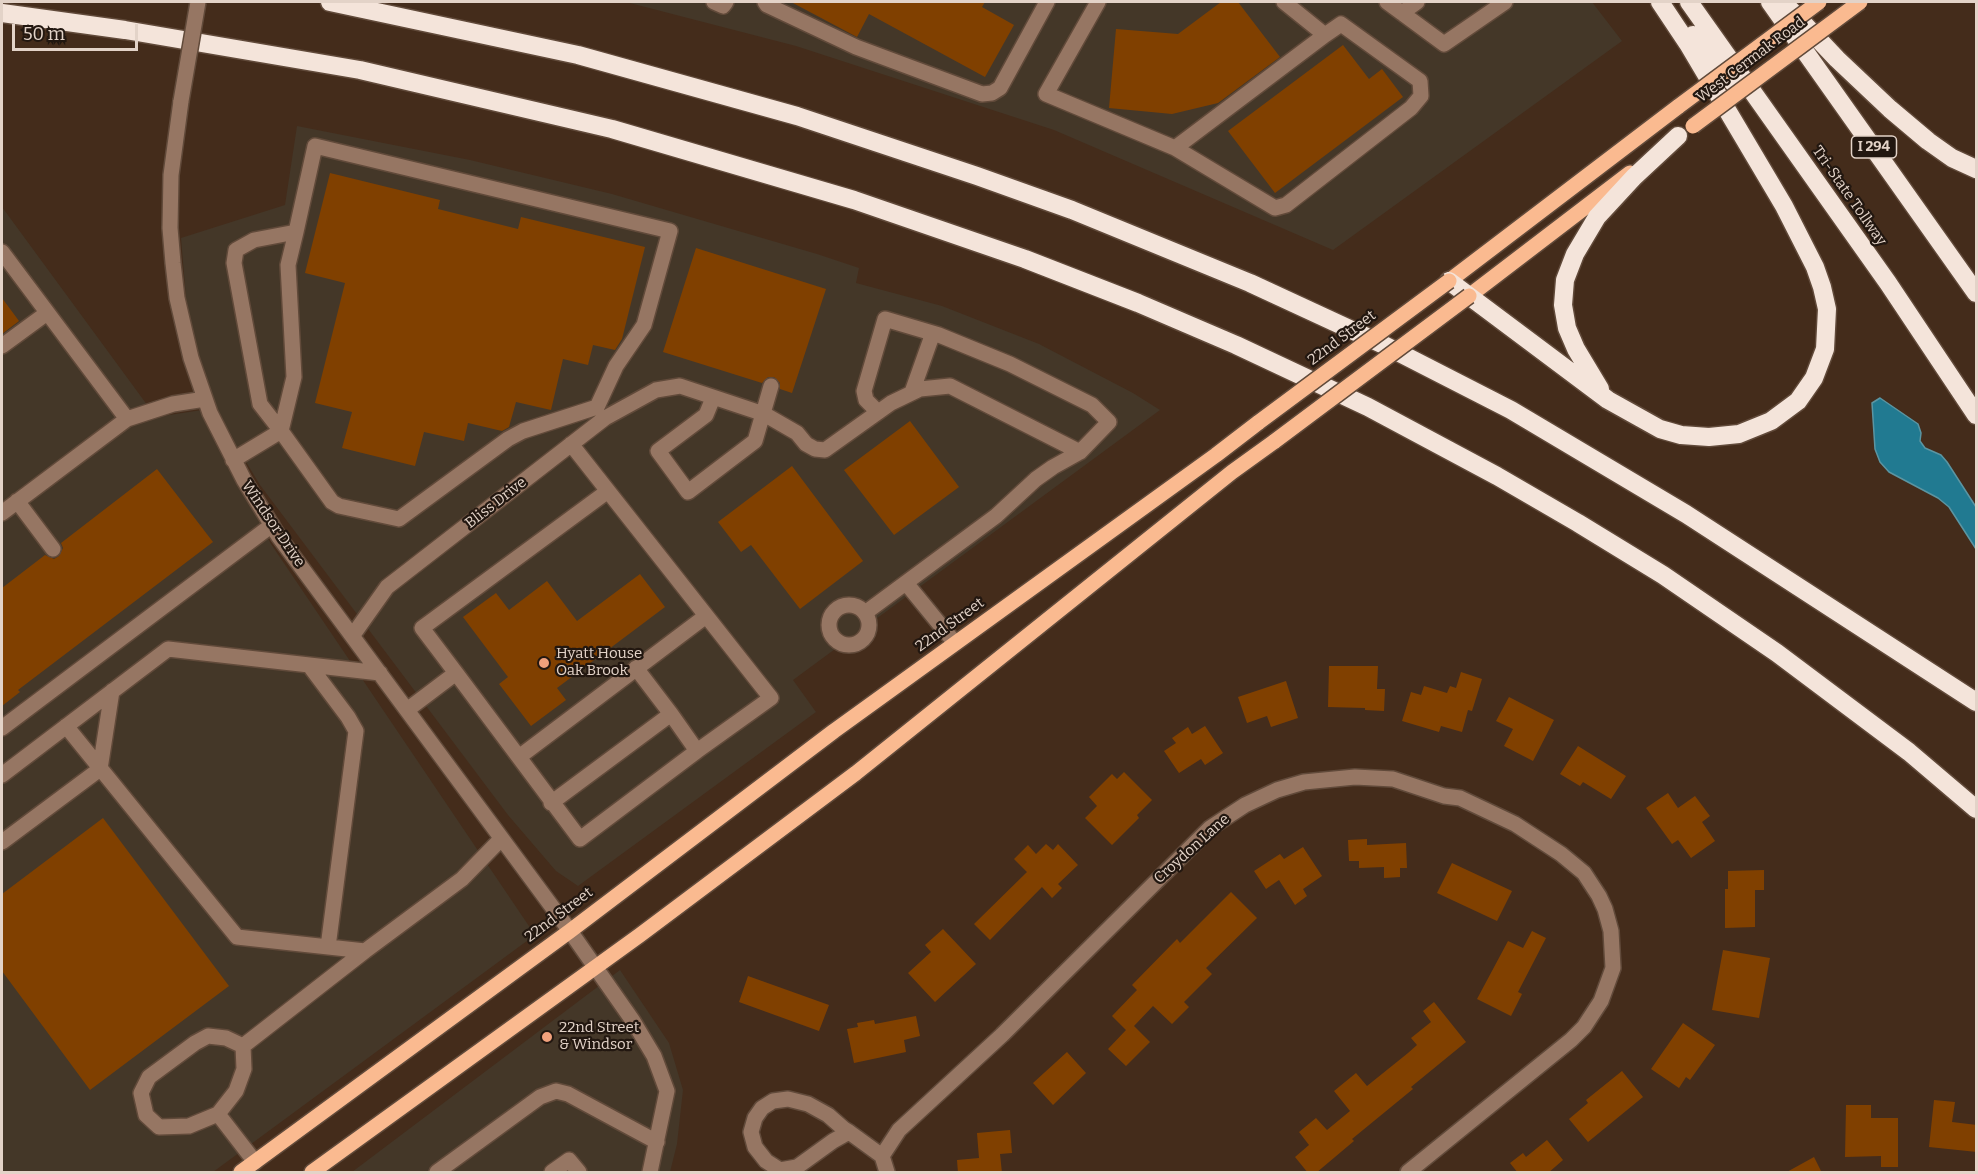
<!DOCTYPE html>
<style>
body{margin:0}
#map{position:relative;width:1978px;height:1174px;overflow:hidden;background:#442c1b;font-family:Bitter,serif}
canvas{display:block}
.frame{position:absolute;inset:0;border:3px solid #e3d3c8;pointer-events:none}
.scale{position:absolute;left:12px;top:24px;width:126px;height:27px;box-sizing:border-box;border:3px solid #e3d3c8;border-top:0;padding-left:8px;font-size:18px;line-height:21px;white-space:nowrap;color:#e3d3c8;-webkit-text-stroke:4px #221710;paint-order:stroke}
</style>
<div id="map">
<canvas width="1978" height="1174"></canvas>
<div class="frame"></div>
<div class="scale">50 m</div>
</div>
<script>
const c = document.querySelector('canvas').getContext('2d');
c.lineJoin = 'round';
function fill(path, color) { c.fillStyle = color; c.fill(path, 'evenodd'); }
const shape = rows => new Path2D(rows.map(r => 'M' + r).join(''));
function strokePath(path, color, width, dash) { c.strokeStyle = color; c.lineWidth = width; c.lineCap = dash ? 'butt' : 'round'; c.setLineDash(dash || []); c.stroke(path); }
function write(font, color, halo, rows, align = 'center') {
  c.font = font + ' Bitter,serif'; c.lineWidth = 4.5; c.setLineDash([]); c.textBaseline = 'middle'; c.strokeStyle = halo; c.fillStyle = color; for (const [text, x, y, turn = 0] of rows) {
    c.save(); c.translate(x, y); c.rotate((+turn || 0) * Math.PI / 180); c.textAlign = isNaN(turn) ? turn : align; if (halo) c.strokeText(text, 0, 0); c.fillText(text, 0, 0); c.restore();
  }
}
fill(shape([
 [626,2,1592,2,1622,41,1333,250,1054,130,796,46],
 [297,126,470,160,612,194,817,254,859,268,856,283,942,306,1039,344,1133,393,1160,410,793,680,816,712,578,886,556,871,508,815,260,485,223,424,198,357,186,298,181,238,285,205],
 [2,207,156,417,202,410,271,544,535,935,213,1172,2,1172],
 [620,970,669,1043,683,1090,677,1144,670,1172,352,1172]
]), '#443728');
const water = shape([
 [1880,398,1918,424,1921,433,1920,441,1925,448,1941,455,1947,462,1976,507,1976,549,1949,507,1938,498,1889,472,1880,462,1875,449,1872,403,1880,398]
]);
fill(water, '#217a91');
strokePath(water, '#5b95a2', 1.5);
fill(shape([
 [791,2,985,2,982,7,1014,25,985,77,869,14,857,37],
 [1221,2,1238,2,1280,57,1218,103,1172,114,1109,108,1116,29,1178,34],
 [1343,45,1369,79,1382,69,1403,97,1275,193,1228,131],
 [330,173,440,200,438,209,518,229,521,217,645,247,622,339,615,350,593,345,588,365,563,359,551,410,516,402,509,427,502,431,468,423,464,441,424,432,415,466,342,448,352,412,315,403,345,283,305,273],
 [696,248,826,289,792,393,780,389,780,383,774,377,768,377,762,383,663,352],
 [2,298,19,321,2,334],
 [910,421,959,487,894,535,844,470],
 [792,466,863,561,800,609,751,545,741,552,718,522],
 [157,469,213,542,18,690,20,692,2,706,2,588,45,555,54,559,59,556,63,548,61,543],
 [640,574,665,607,557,688,566,700,531,726,499,684,508,677,463,617,496,593,509,610,547,581,577,621],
 [1329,666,1378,666,1377,689,1385,689,1384,711,1365,710,1365,708,1328,707],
 [1461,672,1482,679,1472,711,1468,710,1462,732,1441,726,1439,732,1402,721,1411,692,1421,695,1424,686,1447,693,1450,686,1456,688],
 [1286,681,1298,718,1271,727,1267,716,1247,723,1238,697],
 [1509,697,1554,720,1533,761,1504,746,1513,729,1496,721],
 [1205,726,1223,753,1205,765,1201,759,1179,773,1164,751,1176,743,1172,738,1188,727,1192,734],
 [1578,746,1626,776,1611,799,1583,782,1580,786,1560,774],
 [1124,772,1152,800,1137,815,1139,818,1112,845,1085,818,1097,806,1089,797,1112,774,1117,779],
 [1668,793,1678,808,1695,796,1710,816,1702,822,1715,841,1691,858,1678,840,1672,844,1646,808],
 [103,818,229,986,90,1090,2,971,2,894],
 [1367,839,1367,845,1406,843,1407,868,1400,868,1400,877,1384,878,1384,867,1359,868,1359,861,1349,861,1348,840],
 [1046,844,1053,850,1058,844,1078,865,1058,884,1062,888,1052,898,1042,887,990,940,974,924,1027,872,1014,859,1028,845,1036,854],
 [1303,847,1322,876,1303,889,1307,896,1295,905,1279,880,1266,889,1254,871,1280,854,1284,859],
 [1452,863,1512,891,1497,921,1437,893],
 [1764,870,1764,890,1755,890,1755,927,1725,928,1725,889,1728,889,1728,871],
 [1231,892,1257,918,1206,968,1212,974,1184,1002,1189,1007,1172,1024,1153,1006,1134,1026,1150,1042,1126,1066,1108,1049,1126,1030,1112,1016,1137,990,1132,985,1177,939,1180,943],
 [943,929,976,964,935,1002,908,973,931,952,925,945],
 [1532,931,1546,938,1518,992,1522,994,1511,1016,1477,999,1508,941,1523,948],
 [1723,950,1770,958,1759,1018,1712,1010],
 [748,976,829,1005,819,1031,739,1002],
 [1434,1002,1466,1042,1411,1087,1413,1089,1352,1139,1354,1141,1316,1173,1308,1173,1295,1157,1309,1145,1299,1132,1316,1118,1327,1130,1350,1111,1334,1091,1356,1073,1367,1086,1408,1053,1417,1045,1411,1038,1431,1022,1423,1011],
 [916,1016,920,1036,904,1040,906,1052,854,1063,847,1029,858,1027,857,1023,874,1020,875,1024],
 [1683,1023,1715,1045,1690,1080,1686,1077,1679,1088,1651,1069],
 [1067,1052,1086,1073,1053,1105,1033,1083],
 [1622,1071,1643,1097,1588,1142,1569,1119,1588,1103,1586,1100],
 [1934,1100,1955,1102,1952,1122,1977,1125,1977,1152,1929,1147],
 [1846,1105,1871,1105,1871,1118,1898,1118,1898,1167,1881,1167,1881,1156,1845,1157],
 [1010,1130,1012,1153,1000,1154,1002,1173,958,1173,957,1160,979,1158,977,1133],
 [1547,1140,1563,1160,1548,1173,1518,1173,1510,1163,1523,1153,1526,1157],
 [1814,1157,1822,1173,1785,1173]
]), '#804000');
const minor = shape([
 [714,2,723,6,726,2],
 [765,2,767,5,856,47,982,94,992,93,1000,88,1047,2],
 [1098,2,1046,94,1175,148,1325,35,1284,2],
 [1387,2,1444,44,1505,2],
 [1402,13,1417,2],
 [181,101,171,175,170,228,173,263,177,298,191,358,210,413,244,480,279,537,570,931,633,1021,654,1056,667,1091,650,1172],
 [1175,148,1275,208,1286,205,1411,108,1421,96,1420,81,1341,24,1325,35],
 [2,252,127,419],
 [2,346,47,313],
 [912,392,933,333],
 [713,398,706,415,658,451,688,492,755,441,771,386],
 [233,460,281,431,294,377,288,265,296,232,315,146,670,231,644,325,616,366,597,407,523,431,508,439,399,519,339,506,332,502,281,431,260,404,234,263,236,250,254,240,296,232],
 [17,501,53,549],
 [2,513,127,419,173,404,205,399],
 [906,583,955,643],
 '829 625a20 20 0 1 1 40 0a20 20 0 1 1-40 0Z',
 [865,613,996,516,1036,479,1053,467,1080,452,1109,422,1092,405,1010,364,939,335,885,319,864,391,866,400,878,412],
 [353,635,387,587,605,418,656,390,680,386,764,414,797,433,806,444,815,449,825,450,891,403,920,389,950,386,1080,452],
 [309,665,348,717,356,731,328,947],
 [636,668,671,714],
 [456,673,422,628,608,491],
 [407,710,456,673,580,839,697,751],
 [66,726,237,937,365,951,462,879,501,839],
 [2,728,272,525],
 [519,757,706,616],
 [2,775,168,649,380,673],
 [551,803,671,714,697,751,771,698,571,444],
 [2,842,100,769,112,691],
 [243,1046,365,951],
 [218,1114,236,1091,244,1069,243,1046,226,1038,208,1036,195,1043,149,1077,141,1093,146,1115,159,1127,189,1126,218,1114,255,1162],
 [849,1132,833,1141,797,1167,780,1170,766,1161,755,1147,751,1132,755,1118,762,1108,773,1101,788,1099,808,1104,828,1115,844,1129,849,1132,882,1156,887,1172],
 [882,1156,899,1130,1002,1035,1210,828,1245,805,1277,790,1304,782,1355,777,1393,779,1444,796,1460,798,1515,824,1561,854,1584,873,1599,896,1605,909,1611,931,1613,968,1601,1001,1584,1027,1571,1040,1408,1172],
 [437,1172,540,1097,556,1091,568,1094,657,1142],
 [552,1172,569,1160,579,1172]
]);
const major = shape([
 [1449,281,1679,106],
 [1469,296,1630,173],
 [241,1172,570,931,834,731,1216,455,1259,422],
 [312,1172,640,935,856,773,1232,472,1275,441]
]);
const highway = shape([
 [330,2,578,55,797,116,977,176,1072,210,1250,283,1384,345,1511,410,1686,514,1976,702],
 [1689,2,1888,283,1976,415],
 [1770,2,1976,293],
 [1786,5,1837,59,1890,109,1928,141,1952,158,1976,169],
 [2,13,125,30,360,70,612,129,854,200,1025,259,1138,303,1236,345,1368,407,1497,476,1578,523,1663,575,1777,653,1909,752,1976,809],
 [1693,35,1735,85],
 [1449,281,1608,400,1660,429,1681,435,1709,437,1739,434,1771,421,1798,401,1814,378,1825,349,1827,309,1822,287,1815,267,1784,206,1688,44,1660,2],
 [1600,389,1576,349,1567,328,1563,305,1565,280,1575,254,1597,217,1634,177,1678,136]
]);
strokePath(minor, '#614a3a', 18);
strokePath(major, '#614a3a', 18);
strokePath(highway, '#614a3a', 21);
strokePath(minor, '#967663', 15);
strokePath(major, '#faba90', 15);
strokePath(highway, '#f4e4da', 18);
const minorBridge = shape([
 [181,101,198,2]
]);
const majorBridge = shape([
 [1679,106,1819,2],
 [1693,126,1860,2],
 [1259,422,1449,281],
 [1275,441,1469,296]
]);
strokePath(minorBridge, '#614a3a', 18, []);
strokePath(majorBridge, '#614a3a', 18, []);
strokePath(minorBridge, '#967663', 15);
strokePath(majorBridge, '#faba90', 15);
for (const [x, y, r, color] of [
 [544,663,6,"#f1a17c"],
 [547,1037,6,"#f1a17c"]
]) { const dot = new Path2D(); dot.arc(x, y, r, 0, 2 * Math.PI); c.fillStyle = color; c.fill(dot); strokePath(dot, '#221710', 2); }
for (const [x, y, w] of [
 [1874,147,45]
]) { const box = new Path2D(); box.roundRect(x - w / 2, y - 11, w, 22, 4.5); c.fillStyle = '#221710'; c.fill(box); strokePath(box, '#e3d3c8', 1.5); }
write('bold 14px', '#e3d3c8', null, [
 ["I 294",1874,147]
]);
write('15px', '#e3d3c8', '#221710', [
 ["West Cermak Road",1751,60,-37],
 ["Tri-State Tollway",1849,196,55],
 ["22nd Street",1342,338,-37],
 ["Bliss Drive",496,503,-38],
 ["Windsor Drive",273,524,56],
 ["22nd Street",950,625,-36],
 ["Croydon Lane",1192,849,-42],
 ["22nd Street",559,915,-37]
]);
write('15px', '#e3d3c8', '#221710', [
 ["Hyatt House",556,654],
 ["Oak Brook",556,671],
 ["22nd Street",559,1028],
 ["& Windsor",559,1045]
], 'left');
</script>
